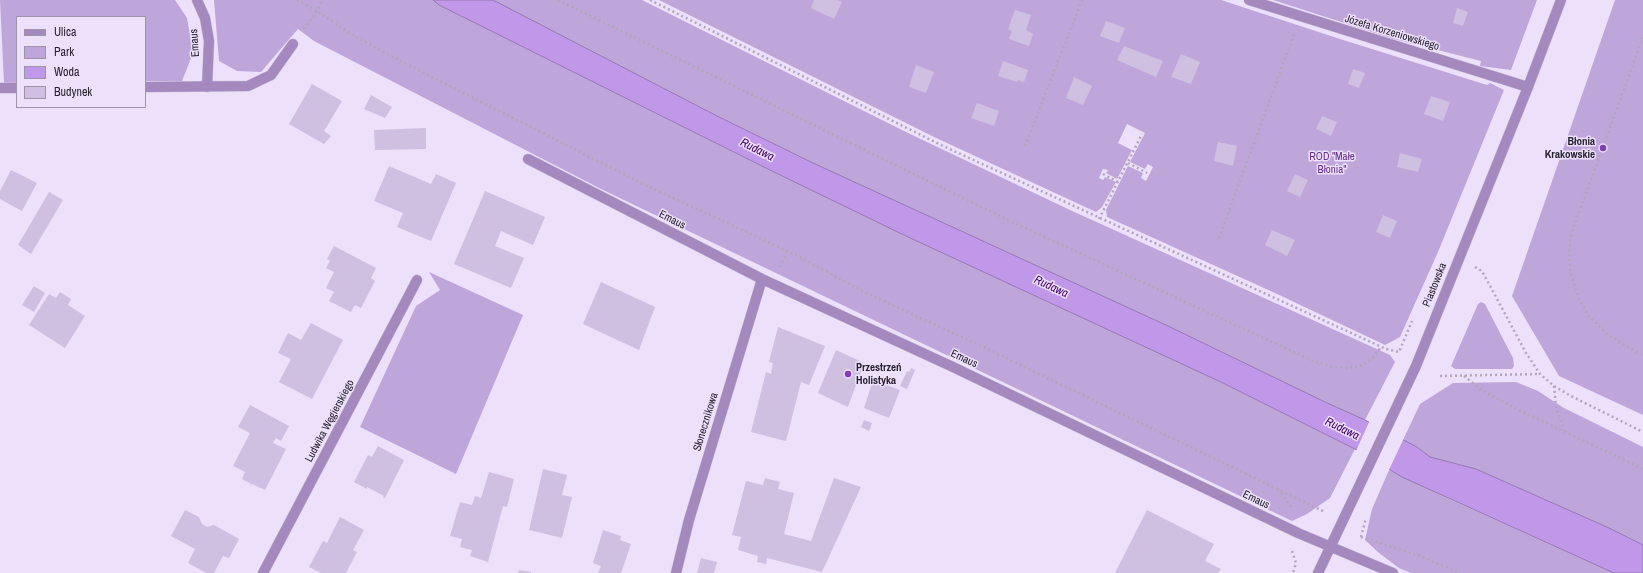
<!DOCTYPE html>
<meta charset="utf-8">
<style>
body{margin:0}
#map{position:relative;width:1643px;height:573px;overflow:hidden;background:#ede0fb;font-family:"Archivo Narrow",sans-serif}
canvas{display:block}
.legend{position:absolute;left:16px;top:16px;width:130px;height:92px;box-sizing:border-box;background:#ede0fb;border:1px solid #9e94a9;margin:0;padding:5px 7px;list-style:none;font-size:12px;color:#28222f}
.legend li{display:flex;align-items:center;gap:8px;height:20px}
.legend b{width:20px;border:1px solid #9e94a9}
</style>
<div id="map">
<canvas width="1643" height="573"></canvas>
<ul class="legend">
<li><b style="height:5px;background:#a389be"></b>Ulica</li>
<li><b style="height:11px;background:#bfa6da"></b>Park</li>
<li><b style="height:11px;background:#c198e9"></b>Woda</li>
<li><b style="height:11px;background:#cfbfe0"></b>Budynek</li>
</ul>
</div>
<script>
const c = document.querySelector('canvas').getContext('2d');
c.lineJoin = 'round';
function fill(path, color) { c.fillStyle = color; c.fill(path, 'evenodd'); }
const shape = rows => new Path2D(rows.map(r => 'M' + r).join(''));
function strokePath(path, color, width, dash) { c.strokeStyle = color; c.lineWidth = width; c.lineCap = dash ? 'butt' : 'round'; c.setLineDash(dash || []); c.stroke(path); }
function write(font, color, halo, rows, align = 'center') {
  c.font = font + ' "Archivo Narrow",sans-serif'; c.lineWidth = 3; c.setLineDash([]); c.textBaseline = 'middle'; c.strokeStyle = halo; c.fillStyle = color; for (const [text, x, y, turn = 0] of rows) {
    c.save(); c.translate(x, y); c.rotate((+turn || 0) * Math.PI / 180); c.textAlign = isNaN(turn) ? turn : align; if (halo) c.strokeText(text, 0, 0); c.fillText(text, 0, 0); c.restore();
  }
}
fill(shape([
 [0,0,175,0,187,18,193,53,182,81,145,81,145,17,17,17,17,83,4,83],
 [214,0,433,0,439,5,776,173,906,236,1223,383,1355,449,1330,498,1307,514,1292,521,601,189,314,41,298,29,261,72,237,71,219,61],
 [493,0,642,0,908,133,1070,210,1390,355,1395,362,1365,420,1325,402,1168,326,813,163,717,116],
 [659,0,1221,0,1340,39,1487,85,1490,83,1504,90,1438,252,1400,337,1385,345,1275,293,1107,217,1106,210,1128,166,1143,173,1141,178,1146,181,1153,167,1148,164,1145,169,1130,162,1145,133,1127,124,1118,143,1132,150,1117,179,1106,173,1108,170,1103,169,1099,178,1103,180,1105,177,1116,182,1102,207,1096,212,934,137],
 [1273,0,1537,0,1511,70,1480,66,1481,61,1394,39],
 [1615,0,1643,0,1643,415,1559,376,1512,296],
 [429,272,523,315,456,474,360,427,416,306,440,290],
 [1481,302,1485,304,1513,358,1514,366,1512,369,1455,369,1451,366,1478,304],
 [1516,382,1538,391,1564,408,1643,447,1643,545,1595,522,1476,469,1430,457,1403,440,1420,404,1453,383],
 [1389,470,1447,498,1614,573,1411,573,1399,568,1379,553,1365,540,1372,509]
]), '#bfa6da');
const water = shape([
 [433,0,493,0,717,116,813,163,1168,326,1325,402,1365,420,1417,447,1430,457,1476,469,1609,528,1643,545,1643,573,1614,573,1402,477,1355,449,1223,383,906,236,776,173,439,5,433,0]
]);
fill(water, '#c198e9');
strokePath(water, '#9375b1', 1);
fill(shape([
 [1370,420,1404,438,1388,472,1356,451]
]), '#ede0fb');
fill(shape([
 [814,0,837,0,842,2,834,19,811,8],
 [1457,8,1468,12,1463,26,1453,23],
 [1015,10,1031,15,1026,30,1033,34,1029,46,1009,39,1012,31,1008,29],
 [1106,21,1125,28,1119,43,1100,36],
 [1124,46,1163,61,1156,77,1117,60],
 [1181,54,1200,62,1191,84,1171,77],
 [1003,61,1028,70,1024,82,1018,80,1017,82,998,76],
 [916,65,934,72,926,93,909,87],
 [1353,69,1365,73,1359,88,1348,84],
 [1074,77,1092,86,1083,105,1066,98],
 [312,84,342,101,324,131,331,136,324,144,289,124],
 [371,95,392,107,385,118,364,109],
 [1431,96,1450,102,1443,121,1424,114],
 [977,103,999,111,994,126,971,118],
 [1322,116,1337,122,1331,136,1316,129],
 [426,128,426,149,375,150,374,130],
 [1218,142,1237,146,1233,166,1214,161],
 [1400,153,1422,159,1418,172,1397,167],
 [389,166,431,184,436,174,456,183,431,241,397,227,403,213,374,201],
 [11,170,37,183,22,211,0,199,0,191],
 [1295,174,1308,180,1300,197,1287,191],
 [485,191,545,217,533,245,501,231,495,246,524,258,511,288,454,264],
 [49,192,63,200,31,254,18,245],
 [1383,215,1397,221,1390,238,1376,232],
 [1272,230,1295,240,1287,256,1265,245],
 [334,246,376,268,371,278,375,281,361,308,355,305,351,312,329,301,334,292,326,288,334,272,326,268,330,261,327,259],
 [601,282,655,307,639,350,583,324],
 [34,286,45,293,34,312,22,305],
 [60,292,71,299,68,305,85,316,65,348,29,325,49,294,56,298],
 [311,323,343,340,312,399,279,382,291,359,278,353,288,333,301,340],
 [778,327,825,346,809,385,801,382,786,441,751,432,766,372,771,374,773,363,769,362],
 [836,350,864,363,848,407,818,393],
 [911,368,915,370,907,389,900,386,907,371,909,372],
 [877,377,884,380,883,384,900,390,889,418,864,408,873,380,875,381],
 [250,405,289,426,281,441,276,438,273,443,286,449,265,490,252,484,250,487,251,484,242,479,245,472,233,466,250,433,238,427],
 [864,420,872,423,869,431,861,427],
 [378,446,404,460,385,498,383,498,384,496,367,487,367,489,354,482,368,455,372,457],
 [543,469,567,475,562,495,572,497,562,538,529,530],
 [489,472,514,479,507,507,503,506,488,562,470,556,472,550,460,547,462,539,450,536,460,502,472,505,475,496,481,498],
 [765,478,780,482,778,489,794,493,784,534,811,541,834,478,861,487,822,572,767,558,766,564,757,562,758,556,738,550,741,537,732,535,746,481,763,485],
 [185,510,199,517,202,524,207,527,214,525,239,539,229,558,223,556,214,573,206,573,188,563,195,549,171,536],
 [1147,510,1214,544,1205,561,1221,569,1218,573,1115,573],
 [340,517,364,530,353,550,357,552,346,573,321,573,309,567,323,541,327,543],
 [603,530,621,536,620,540,631,544,621,573,598,573,601,566,593,563],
 [701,558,717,562,714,573,697,573],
 [519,570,531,572,531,573,518,573]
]), '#cfbfe0');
const minor = shape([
 [197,0,205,18,209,41,207,87],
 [1249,0,1528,87],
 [145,87,248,86,271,75,293,44],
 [0,88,17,88],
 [528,159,762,279,953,367,1298,533,1393,573],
 [263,573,417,280],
 [676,573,689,520,762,279]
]);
const tertiary = shape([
 [1318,573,1416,366,1528,87,1561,0]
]);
strokePath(minor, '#cabed6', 11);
strokePath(tertiary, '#cabed6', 11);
strokePath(shape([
 [297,0,317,11,354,36,393,57,643,184,796,255,868,294,971,341,1325,512],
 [558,0,1010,221,1311,360,1333,367,1349,368,1363,365,1372,359,1381,347],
 [650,0,943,146,1386,349,1399,352,1412,321],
 [304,29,317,11,322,0],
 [1643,37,1573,229,1570,242,1569,257,1571,275,1579,299,1588,315,1608,335,1643,356],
 [1025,146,1082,0],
 [1128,163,1147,173],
 [1103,174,1118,182],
 [1099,219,1142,134],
 [1219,238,1295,32],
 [780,267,787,251],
 [1475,267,1482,271,1526,353,1540,374,1554,386,1571,396,1643,432],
 [1440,376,1539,374],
 [1464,376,1483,391,1517,409,1643,469],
 [1554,386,1556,407,1565,432],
 [1278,489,1292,508],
 [1361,537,1420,556,1460,573],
 [1361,537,1366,518],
 [1292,551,1296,563,1293,573]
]), '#b1a6bd', 2.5, [2, 3]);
strokePath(minor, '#a389be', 10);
strokePath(tertiary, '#a389be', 10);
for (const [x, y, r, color] of [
 [1603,148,4,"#803eb3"],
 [848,374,4,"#803eb3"]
]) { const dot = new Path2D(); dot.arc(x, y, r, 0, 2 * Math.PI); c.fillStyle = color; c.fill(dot); strokePath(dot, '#ede0fb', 1.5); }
write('11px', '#28222f', '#ede0fb', [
 ["Józefa Korzeniowskiego",1392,33,17],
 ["Emaus",195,43,-94],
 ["Emaus",672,220,27],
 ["Piastowska",1435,285,-68],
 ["Emaus",964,359,25],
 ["Ludwika Węgierskiego",330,421,-62],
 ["Słonecznikowa",706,422,-73],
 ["Emaus",1256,500,26]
]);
write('bold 11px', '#28222f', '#ede0fb', [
 ["Błonia",1595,142],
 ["Krakowskie",1595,155],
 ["Przestrzeń",856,368,"left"],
 ["Holistyka",856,381,"left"]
], 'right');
write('11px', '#642f8d', '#ede0fb', [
 ["ROD \"Małe",1332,157],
 ["Błonia\"",1332,170]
]);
write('italic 12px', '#400065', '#ede0fb', [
 ["Rudawa",757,150,27],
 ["Rudawa",1051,287,25],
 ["Rudawa",1342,429,26]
]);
</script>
